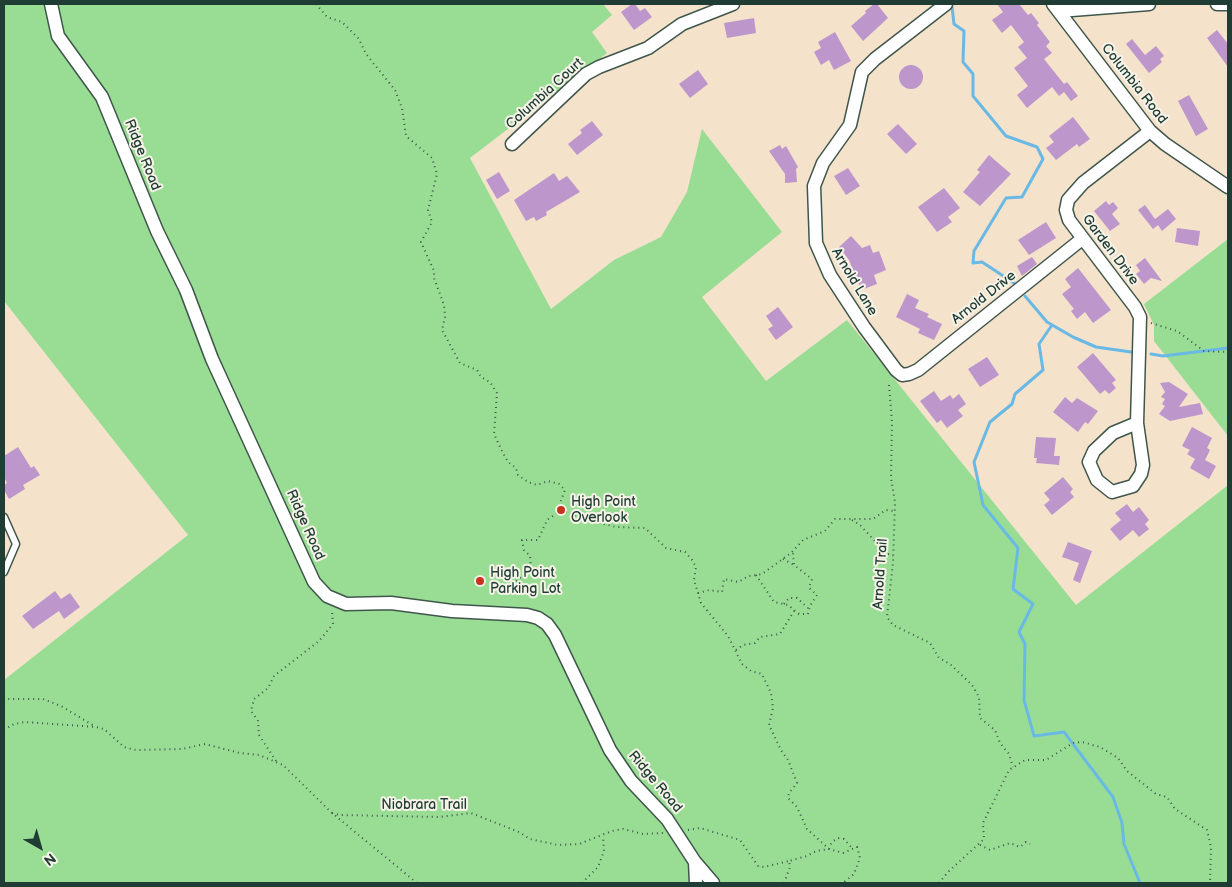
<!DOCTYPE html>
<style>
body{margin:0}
#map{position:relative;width:1232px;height:887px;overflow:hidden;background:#f5e2cb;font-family:"Balsamiq Sans",sans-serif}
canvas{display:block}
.frame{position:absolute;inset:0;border:5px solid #1f3d34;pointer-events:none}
.north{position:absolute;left:15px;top:822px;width:50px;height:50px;-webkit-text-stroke:4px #f7f3e8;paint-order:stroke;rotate:142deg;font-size:14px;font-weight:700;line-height:20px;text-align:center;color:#1f3d34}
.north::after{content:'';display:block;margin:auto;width:18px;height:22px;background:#1f3d34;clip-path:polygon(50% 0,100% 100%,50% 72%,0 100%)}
</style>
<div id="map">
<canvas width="1232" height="887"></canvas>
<div class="frame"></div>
<div class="north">N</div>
</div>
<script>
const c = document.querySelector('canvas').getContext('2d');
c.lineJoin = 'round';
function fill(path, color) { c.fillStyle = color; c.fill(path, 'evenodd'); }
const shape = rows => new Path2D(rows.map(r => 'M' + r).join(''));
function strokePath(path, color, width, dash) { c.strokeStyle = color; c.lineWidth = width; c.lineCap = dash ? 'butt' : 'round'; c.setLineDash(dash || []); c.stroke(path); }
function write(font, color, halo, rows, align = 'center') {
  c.font = font + ' "Balsamiq Sans",sans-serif'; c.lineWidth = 4; c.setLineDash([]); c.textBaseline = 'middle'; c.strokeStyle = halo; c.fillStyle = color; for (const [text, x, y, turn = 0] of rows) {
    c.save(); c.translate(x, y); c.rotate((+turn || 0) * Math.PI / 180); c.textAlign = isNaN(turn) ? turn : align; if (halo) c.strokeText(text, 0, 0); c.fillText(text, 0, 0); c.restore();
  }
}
fill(shape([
 [4,4,603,4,612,15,592,32,607,53,470,158,551,309,614,260,661,237,687,192,702,129,782,232,702,297,766,381,847,320,1076,605,1228,485,1228,883,4,883,4,680,188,535,4,301],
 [1228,239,1228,436,1154,341,1154,325,1144,304]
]), '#99dd95');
strokePath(shape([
 [952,7,954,24,964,31,963,62,973,74,973,96,1006,136,1037,147,1043,159,1022,197,1006,198,974,251,973,263,982,262,1014,283],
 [1025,296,1047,322,1073,337,1096,347,1131,352],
 [1052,325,1039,344,1043,370,1015,394,1012,404,990,422,974,462,983,505,1018,548,1013,589,1033,604,1019,632,1025,644,1024,700,1034,736,1064,732,1113,797,1122,823,1124,844,1140,883],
 [1151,354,1163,356,1228,348]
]), '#6ab9e5', 3);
fill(shape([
 [632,4,635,4,640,11,645,8,652,17,634,30,621,12],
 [874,4,877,4,888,18,863,41,851,26,866,13,865,11],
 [997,4,1019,4,1028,15,1031,13,1039,23,1037,25,1050,42,1046,46,1052,53,1044,59,1064,84,1067,82,1078,96,1071,101,1064,92,1059,96,1052,87,1027,108,1017,95,1028,86,1014,68,1027,58,1018,47,1024,42,1011,25,1002,33,992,20,1003,12],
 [754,18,756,33,727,38,724,23],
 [1217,30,1228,44,1228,67,1207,38],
 [835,32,851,61,834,70,829,60,821,65,814,52,821,48,818,42],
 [1132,39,1145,55,1156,46,1164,56,1160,59,1162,62,1149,73,1126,44],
 '899 77a12 12 0 1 1 24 0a12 12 0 1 1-24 0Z',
 [698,70,708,84,690,98,679,84],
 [1189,95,1208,129,1196,136,1178,101],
 [1073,117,1090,139,1079,147,1077,144,1056,160,1046,148,1054,142,1049,136],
 [592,121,603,135,577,155,568,144,582,133,580,130],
 [898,124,917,144,906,154,887,134],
 [780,145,782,149,786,146,798,167,796,169,797,182,785,183,785,174,769,151],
 [989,155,1011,174,980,206,963,192,980,172,977,170],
 [848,168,860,186,846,195,834,176],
 [499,172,510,191,497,199,486,180],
 [554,173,559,181,567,176,580,192,546,212,547,215,536,221,534,217,526,221,514,200],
 [944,188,960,208,948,217,952,222,937,232,918,207],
 [1106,201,1109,205,1113,202,1118,208,1112,214,1120,224,1110,231,1094,211],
 [1145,205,1155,219,1168,209,1176,219,1162,231,1158,225,1153,229,1138,210],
 [1046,222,1056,238,1029,255,1018,240],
 [1177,228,1200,231,1198,246,1175,242],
 [851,236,862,248,870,245,873,253,879,251,886,270,874,275,877,284,861,290,849,260,839,247],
 [1032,257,1037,264,1022,276,1017,266],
 [1145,258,1162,281,1151,278,1144,284,1136,274,1140,271,1136,265],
 [1078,268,1111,310,1093,323,1085,312,1077,319,1071,311,1074,309,1062,294,1071,287,1065,279],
 [907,294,919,300,915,308,929,314,927,317,942,324,934,340,918,333,920,329,896,317],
 [778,307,793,327,776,340,768,329,773,326,766,316],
 [1093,353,1116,380,1112,383,1116,388,1109,394,1105,390,1100,394,1077,367],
 [987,357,999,375,980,387,968,369],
 [1169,382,1188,394,1179,407,1200,403,1203,414,1170,421,1159,414,1165,406,1162,404,1165,399,1161,397,1165,392,1160,383],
 [934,391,941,401,950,395,953,399,959,394,966,404,958,410,963,416,947,428,941,420,937,423,920,401],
 [1065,397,1072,403,1077,398,1098,411,1088,424,1085,422,1078,432,1053,412],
 [1192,427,1212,438,1207,448,1210,450,1205,460,1216,466,1209,479,1190,468,1195,459,1187,454,1190,450,1182,446],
 [1036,437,1056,438,1054,456,1060,456,1059,465,1036,463,1037,458,1034,458],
 [18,447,31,468,34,466,40,475,23,485,25,489,9,499,4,490,4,485,7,483,4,477,4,456],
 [1063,477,1073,489,1070,492,1074,497,1052,515,1044,505,1050,500,1044,493],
 [1127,504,1133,512,1139,507,1149,520,1145,524,1149,529,1139,537,1133,530,1120,541,1110,529,1121,520,1115,513],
 [1068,542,1092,551,1080,583,1073,580,1079,563,1062,557],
 [55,591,61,599,70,593,80,607,64,619,59,611,33,629,22,616]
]), '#bd96cc');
const service = shape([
 [4,517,16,544,4,572]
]);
const minor = shape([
 [51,4,58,36,102,97,157,231,186,290,212,359,314,582,327,596,346,604,391,603,452,611,527,615,538,618,547,624,555,635,610,750,631,781,667,819,695,862,713,883],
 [946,4,875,59,862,72,850,125,823,163,814,186,816,243,830,275,864,327,896,370,902,375,909,374,918,370,1082,239],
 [1053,4,1150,131,1165,144,1228,187],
 [1217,4,1228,4],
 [1059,11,1149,4],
 [512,144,586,74,599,67,648,48,682,24,733,4],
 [1137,423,1113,433,1094,451,1089,462,1097,480,1112,492,1133,486,1141,474,1143,465,1137,423,1140,317,1135,307,1069,220,1066,210,1068,200,1083,183,1150,131],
 [695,862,696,883]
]);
strokePath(service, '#3f564b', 9);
strokePath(minor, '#3f564b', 15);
strokePath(shape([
 [316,4,327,17,342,22,359,39,366,54,395,90,402,108,406,136,432,158,437,174,428,210,432,222,421,242,434,271,434,278,444,305,445,317,442,330,460,363,477,370,481,377,490,382,497,393,494,434,502,451,508,462,516,468,518,475,528,482,537,485,548,481,559,484,565,490,560,503,561,510,547,520,538,540,522,540,524,550,530,556,531,569,510,586],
 [1151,323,1177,331,1204,351,1228,352],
 [889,385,892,422,891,478,895,502,893,563,887,617,893,625,930,643,939,658,950,664,972,685,979,697,980,718,995,730,1000,743,1009,754,1013,767],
 [561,510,588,520,616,527,645,528,666,548,685,552,692,560,696,567,694,580,701,603,728,636,742,664,751,671,762,674,771,693,773,708,769,725,781,750,788,760,797,783,789,793,788,798,797,807,807,829,829,849,843,853,857,847,860,858,854,874,843,883],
 [852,520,860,525,886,553,893,556],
 [783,559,794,565],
 [756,575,774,602,788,605,799,614,808,614,810,606,817,595,809,588,812,579,794,565,793,553],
 [698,593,709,590,722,592,724,579,738,582,749,576,762,574,791,553,803,540,825,531,835,519,873,519,886,510,894,511],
 [784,604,789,598,797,598,808,608],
 [736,650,743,645,755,643,760,637,780,634,794,611],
 [4,702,9,699,43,699,61,706,96,727],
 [4,730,14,724,25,722,96,727,104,729,124,747,136,750,182,749,205,744,240,753,259,755,283,765,332,813,417,883],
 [276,761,259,735,258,721,251,711,254,699,268,688,274,676,319,641,333,624,332,611],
 [332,813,340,815,439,817,471,813,519,832,530,839,558,845,579,844,612,831,623,829,643,834,664,833],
 [688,830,700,828,740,840,758,866,764,867,789,861],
 [980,845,990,850,1010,843,1020,847,1026,842,1030,844],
 [829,849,832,842,838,838,844,839,852,848],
 [582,883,598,867,604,851,603,836],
 [784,883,790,867,789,861,807,856,816,851,829,849],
 [939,883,948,872,984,839,983,823,1009,770,1025,760,1046,760,1073,743,1082,742,1100,747,1118,758,1127,771,1156,794,1167,797,1175,809,1207,830,1211,847,1210,883]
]), '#3f564b', 2, [1, 4]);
strokePath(service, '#fff', 6);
strokePath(minor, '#fff', 12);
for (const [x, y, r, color] of [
 [561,510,5,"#c8321e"],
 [480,581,5,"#c8321e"]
]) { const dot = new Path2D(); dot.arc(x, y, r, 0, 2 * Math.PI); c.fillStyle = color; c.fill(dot); strokePath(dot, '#f7f3e8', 2); }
write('14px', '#1f3d34', '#f7f3e8', [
 ["Columbia Road",1134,84,52],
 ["Columbia Court",545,94,-42],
 ["Ridge Road",142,155,68],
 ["Garden Drive",1110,250,53],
 ["Arnold Lane",854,282,59],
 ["Arnold Drive",984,298,-38],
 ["Ridge Road",305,525,66],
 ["Arnold Trail",881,574,-86],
 ["Ridge Road",655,782,50],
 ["Niobrara Trail",424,805]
]);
write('14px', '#1f3d34', '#f7f3e8', [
 ["High Point",571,502],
 ["Overlook",571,518],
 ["High Point",490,573],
 ["Parking Lot",490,589]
], 'left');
</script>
